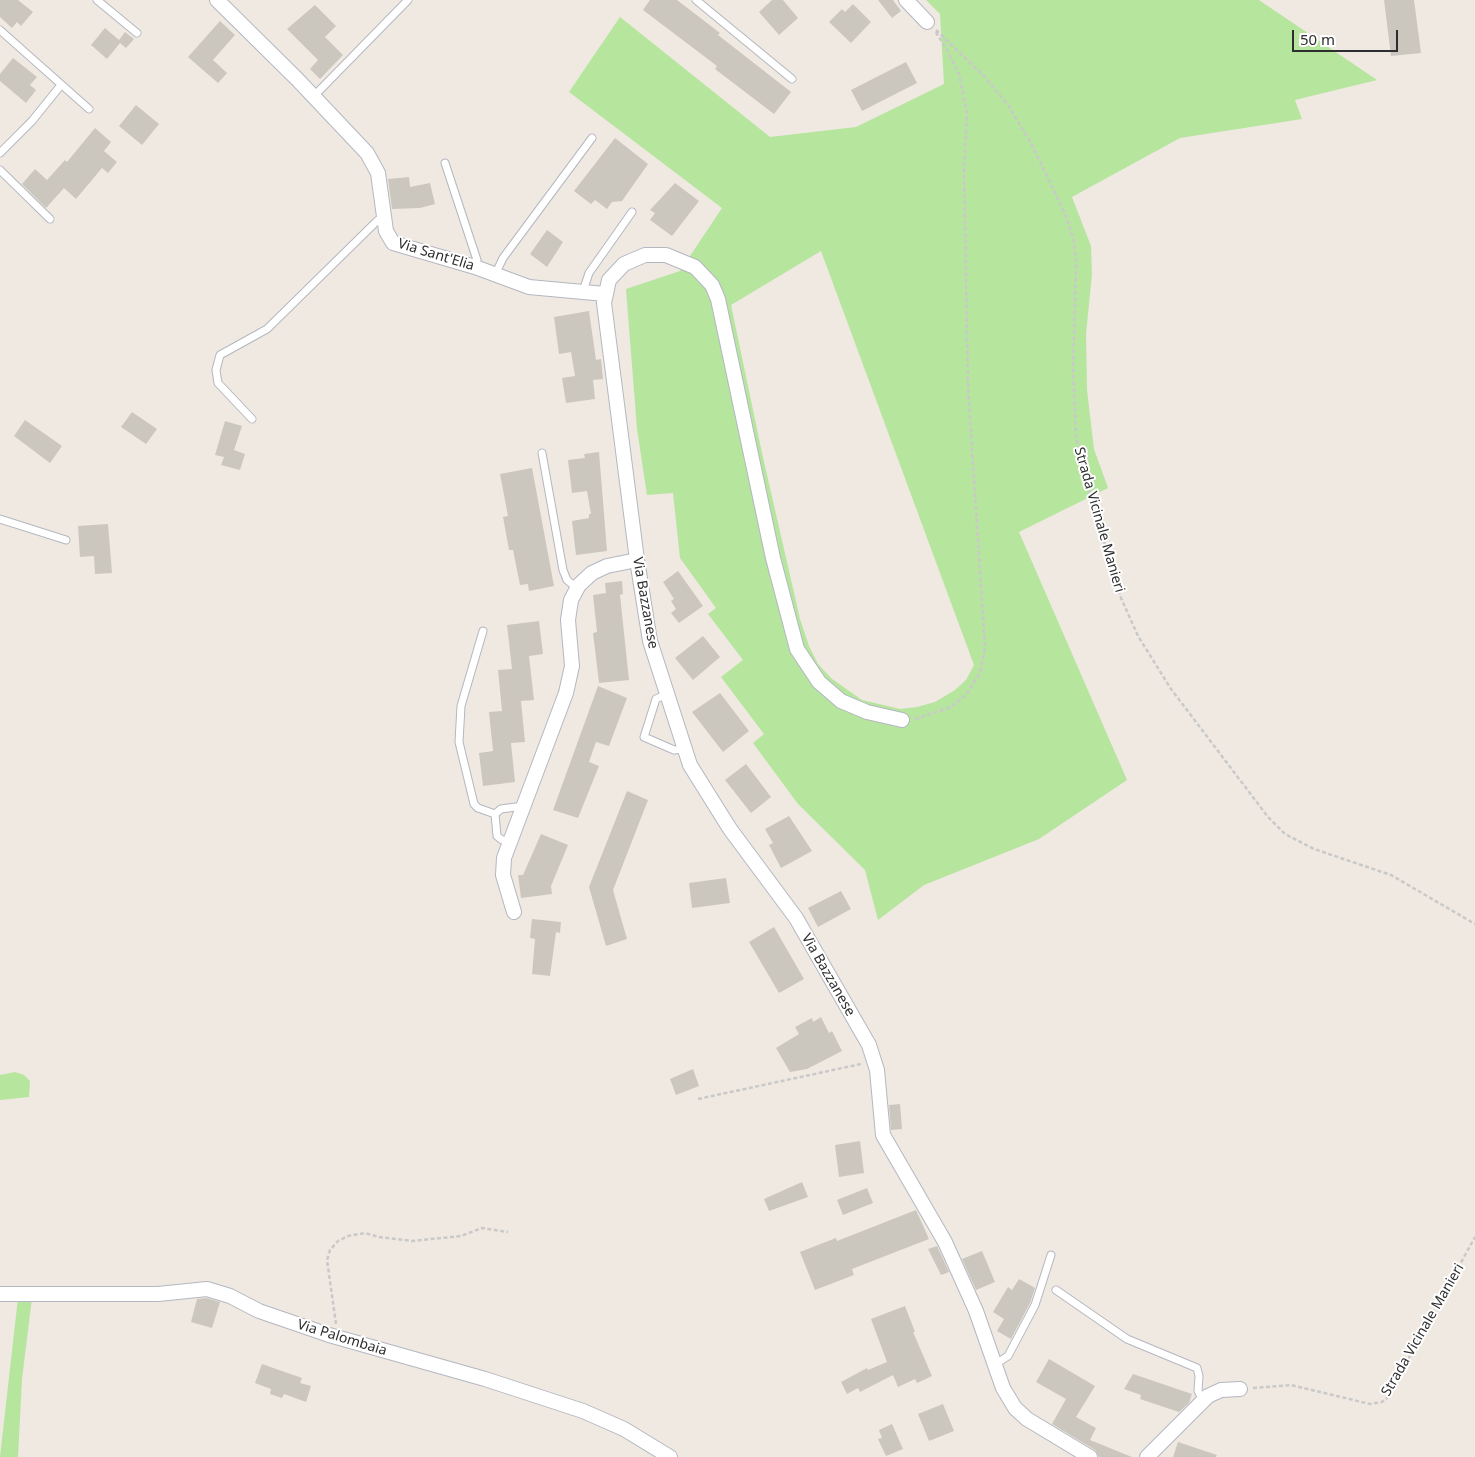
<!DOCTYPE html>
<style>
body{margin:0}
#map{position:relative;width:1475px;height:1457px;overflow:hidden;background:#efe9e1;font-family:"Noto Sans",sans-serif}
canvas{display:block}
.scale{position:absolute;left:1292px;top:30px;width:106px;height:22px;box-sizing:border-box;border:2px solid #2e2e2e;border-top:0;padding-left:6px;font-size:15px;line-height:18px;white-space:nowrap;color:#2e2e2e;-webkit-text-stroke:4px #fff;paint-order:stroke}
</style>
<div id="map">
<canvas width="1475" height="1457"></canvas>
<div class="scale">50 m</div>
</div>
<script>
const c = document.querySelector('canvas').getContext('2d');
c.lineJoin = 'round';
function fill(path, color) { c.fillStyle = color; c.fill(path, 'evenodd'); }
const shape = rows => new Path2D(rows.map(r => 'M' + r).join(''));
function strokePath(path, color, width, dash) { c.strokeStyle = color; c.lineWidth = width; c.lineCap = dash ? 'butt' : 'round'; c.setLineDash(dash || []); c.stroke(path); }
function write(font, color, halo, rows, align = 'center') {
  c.font = font + ' "Noto Sans",sans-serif'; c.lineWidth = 4; c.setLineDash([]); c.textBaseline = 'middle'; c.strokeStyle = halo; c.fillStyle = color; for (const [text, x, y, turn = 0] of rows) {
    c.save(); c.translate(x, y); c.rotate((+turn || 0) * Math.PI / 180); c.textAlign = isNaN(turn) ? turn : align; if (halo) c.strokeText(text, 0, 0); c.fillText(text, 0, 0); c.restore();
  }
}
fill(shape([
 [926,0,1259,0,1377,80,1295,100,1302,119,1180,138,1072,197,1091,246,1092,274,1086,334,1087,390,1094,449,1108,488,1019,532,1127,780,1039,839,924,885,878,920,865,870,798,804,753,743,764,734,721,677,743,660,708,614,716,608,680,558,673,493,647,495,637,429,626,289,680,271,722,208,569,92,620,17,770,137,856,127,944,84,940,14],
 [821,251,974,665,966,680,955,690,935,702,917,707,900,709,862,700,832,679,818,664,809,646,800,619,762,453,731,305],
 [15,1072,24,1075,30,1081,29,1097,0,1100,0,1075],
 [18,1298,32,1298,22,1379,18,1457,0,1457]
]), '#b6e59e');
fill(shape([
 [0,0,18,0,33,12,21,26,17,22,12,28,0,17],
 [650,0,677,0,720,33,718,35,791,92,774,114,715,69,717,66,643,10],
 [772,0,783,0,798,18,779,35,759,12],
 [878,0,893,0,901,11,892,18],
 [1384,0,1414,0,1421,53,1391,56],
 [853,4,871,22,851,43,829,22,842,9,845,12],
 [315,5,336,26,325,37,343,55,320,79,310,69,318,60,287,29],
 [220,21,235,35,213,60,227,73,218,83,188,57],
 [105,28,119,40,125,32,134,39,126,48,120,43,107,59,91,45],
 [13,58,37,77,30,85,36,90,26,103,0,81,0,74],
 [906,62,917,83,862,111,851,90],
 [136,105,159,124,142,145,119,126],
 [95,128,111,142,104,151,117,162,108,173,102,168,76,199,64,188,46,208,22,184,35,169,47,180,65,160,67,162],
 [615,138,648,164,622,201,612,202,607,209,595,200,591,204,574,191],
 [409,177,410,187,430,183,435,204,420,208,392,209,388,179],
 [675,183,699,201,672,236,650,220,655,213,650,210],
 [547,230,563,242,547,267,530,254],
 [589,311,596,360,601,359,603,379,593,380,595,399,566,403,562,378,575,376,571,352,559,354,554,317],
 [132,412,157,429,146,444,121,427],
 [25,420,62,446,50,463,14,436],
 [225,421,242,426,234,450,245,454,240,470,221,465,224,457,215,455],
 [599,452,607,551,576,555,572,521,589,518,589,514,591,514,587,491,572,493,568,460,585,458,584,454],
 [532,468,554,586,529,591,528,584,520,585,513,550,509,550,503,517,508,516,500,474],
 [108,524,112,573,95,574,94,556,80,557,78,526],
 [678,571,703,606,679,623,671,613,676,609,671,601,674,599,663,582],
 [622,581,623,594,620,595,629,680,599,683,593,633,597,632,593,595,606,593,605,583],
 [539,621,543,654,529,656,534,700,521,701,525,742,511,743,515,782,483,786,479,753,493,751,489,712,502,711,498,670,512,669,507,625],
 [703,636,720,657,693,680,675,658],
 [598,686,627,698,609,746,596,742,589,762,599,766,578,818,553,810],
 [720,693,749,731,723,752,692,712],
 [746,764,771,797,751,813,725,780],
 [627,791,648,800,613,890,627,939,606,946,589,887],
 [789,816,812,851,781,868,769,845,773,843,765,829],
 [541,834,568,845,551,886,552,894,521,898,518,875,523,875],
 [726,878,730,903,692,908,689,883],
 [841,891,851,909,818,927,808,908],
 [532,919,561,922,560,933,556,932,550,976,532,974,535,939,530,938],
 [774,927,804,979,779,993,749,942],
 [821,1017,829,1033,832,1031,842,1051,807,1069,790,1072,776,1048,799,1034,795,1027,812,1018,813,1022],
 [693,1069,699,1086,676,1095,670,1079],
 [900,1104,902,1129,891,1130,889,1105],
 [860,1141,864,1173,839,1177,835,1145],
 [802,1182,808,1197,769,1211,764,1199],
 [867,1188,873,1203,843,1215,837,1200],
 [916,1210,929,1239,852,1269,854,1275,815,1290,800,1252,836,1238,837,1241],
 [937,1246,949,1272,941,1275,928,1249],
 [982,1251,995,1282,976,1290,962,1259],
 [1019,1279,1035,1288,1030,1303,1011,1339,997,1331,1004,1319,993,1312,1008,1287,1012,1290],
 [206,1298,220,1302,212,1328,191,1322,197,1299],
 [905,1306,915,1332,913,1332,932,1376,917,1383,915,1379,898,1387,893,1375,860,1392,858,1388,847,1394,841,1382,867,1368,868,1370,887,1362,871,1319],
 [1049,1359,1095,1386,1076,1417,1096,1428,1090,1440,1132,1457,1099,1457,1095,1450,1052,1424,1066,1399,1036,1382],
 [262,1364,302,1378,300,1383,311,1386,306,1402,284,1394,282,1398,270,1394,271,1389,255,1383],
 [1133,1374,1192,1394,1189,1403,1179,1412,1140,1399,1141,1395,1124,1389],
 [943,1404,954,1431,929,1441,918,1414],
 [892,1424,903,1449,886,1456,878,1439,882,1438,879,1430],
 [1178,1442,1217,1455,1216,1457,1173,1457]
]), '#cbc7bf');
const service = shape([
 [97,0,137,33],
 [696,0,792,79],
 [0,30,89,109],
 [314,96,408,0],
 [0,153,32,121,61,85],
 [445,163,477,260,475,267],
 [0,170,50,219],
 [495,275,503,258,592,138],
 [583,291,589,273,632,212],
 [252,419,218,383,216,370,220,355,267,329,378,220,384,218],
 [542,453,563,570,567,580,577,588],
 [0,519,66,540],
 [483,631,461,706,459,742,474,804,478,808,495,814],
 [667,694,656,699,644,737,674,750,684,749],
 [510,840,502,840,497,836,495,814,501,809,523,806],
 [1056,1290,1127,1339,1197,1368,1199,1376,1198,1391,1203,1400],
 [994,1365,1008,1356,1035,1305,1051,1255]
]);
const minor = shape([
 [217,0,297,79,367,153,378,173,386,231,393,243,475,267,529,287,605,294],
 [906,0,927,22],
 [902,720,867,712,841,701,819,682,797,649,773,558,718,299,712,285,695,267,666,255,645,255,624,264,609,280,604,303,637,560,650,641,690,765,730,829,796,918,869,1045,877,1070,883,1135,945,1242,976,1311,1003,1388,1015,1408,1027,1419,1090,1457],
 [514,912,503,875,504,858,566,693,572,666,568,620,571,600,579,585,592,573,607,566,637,560],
 [0,1294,158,1294,207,1289,230,1296,259,1311,329,1335,485,1379,583,1411,624,1429,670,1457],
 [1147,1457,1208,1396,1221,1390,1240,1389]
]);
strokePath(service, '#b4b7c1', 9);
strokePath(minor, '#b4b7c1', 16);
strokePath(shape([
 [936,30,983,75,1008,105,1032,145,1066,216,1074,242,1076,265,1073,369,1076,437,1086,481,1121,598,1138,636,1171,689,1268,817,1285,834,1314,849,1391,875,1475,924],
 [915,719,951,707,966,695,980,673,985,648,968,387,964,168,967,113,959,74,947,50,935,31],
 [698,1099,861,1064],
 [336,1324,327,1260,330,1250,338,1241,348,1236,365,1233,379,1237,412,1241,461,1236,482,1228,508,1232],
 [1253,1388,1291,1385,1370,1404,1382,1402,1387,1398,1475,1237]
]), '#c9c9c9', 2.5, [4, 2.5]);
strokePath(service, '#fff', 7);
strokePath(minor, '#fff', 14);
write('14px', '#2e2e2e', '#fff', [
 ["Via Sant'Elia",436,255,17],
 ["Strada Vicinale Manieri",1099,520,74],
 ["Via Bazzanese",645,603,80],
 ["Via Bazzanese",828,975,60],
 ["Strada Vicinale Manieri",1423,1330,-60],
 ["Via Palombaia",342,1338,17]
]);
</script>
